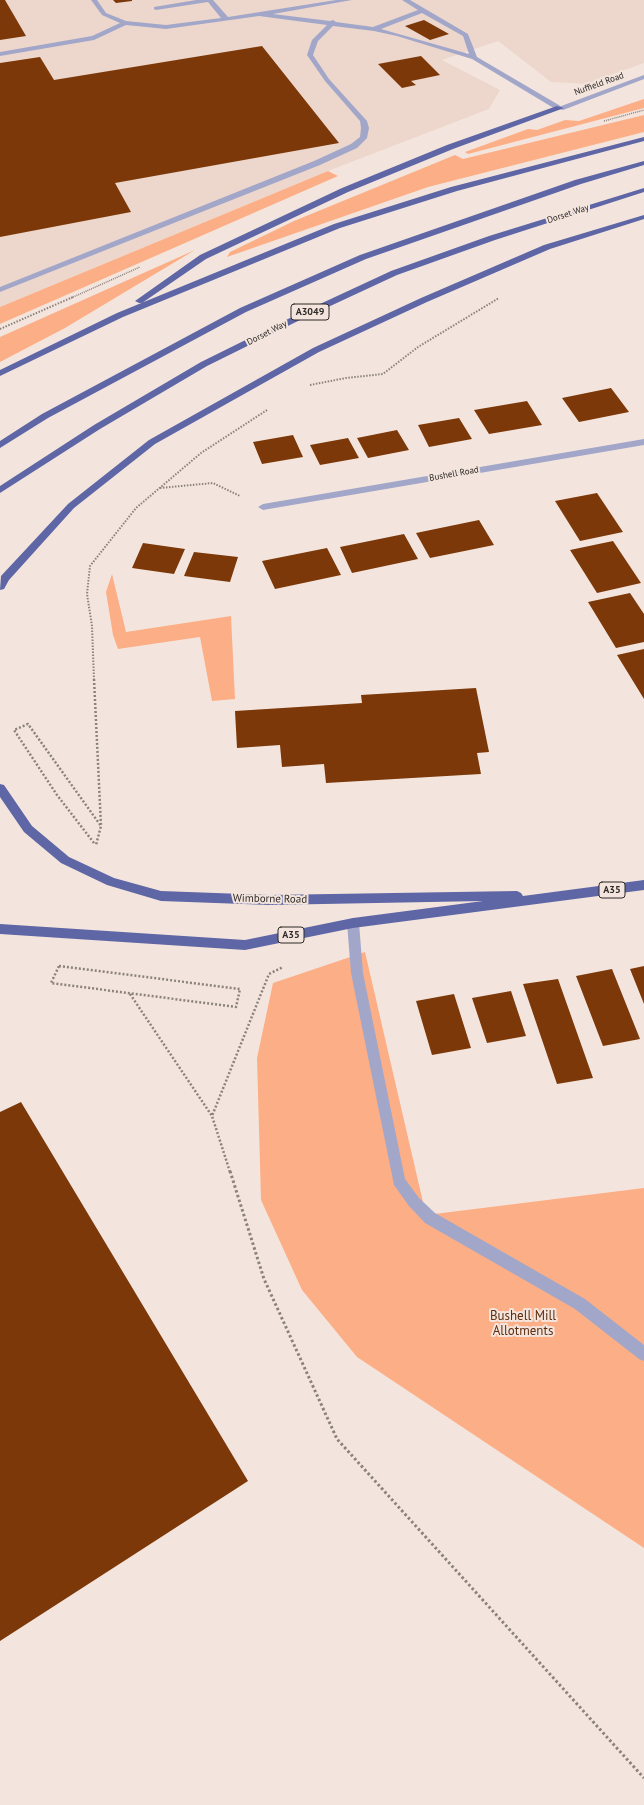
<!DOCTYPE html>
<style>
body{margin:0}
canvas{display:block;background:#f3e5dd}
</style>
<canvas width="644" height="1805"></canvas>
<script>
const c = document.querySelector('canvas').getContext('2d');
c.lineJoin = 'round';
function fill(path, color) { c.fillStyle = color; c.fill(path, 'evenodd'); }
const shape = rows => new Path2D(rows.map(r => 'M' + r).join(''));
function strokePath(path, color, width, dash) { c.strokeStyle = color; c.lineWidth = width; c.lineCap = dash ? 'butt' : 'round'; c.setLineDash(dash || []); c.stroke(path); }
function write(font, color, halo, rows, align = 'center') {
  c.font = font + ' "PT Sans",sans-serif'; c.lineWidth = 4; c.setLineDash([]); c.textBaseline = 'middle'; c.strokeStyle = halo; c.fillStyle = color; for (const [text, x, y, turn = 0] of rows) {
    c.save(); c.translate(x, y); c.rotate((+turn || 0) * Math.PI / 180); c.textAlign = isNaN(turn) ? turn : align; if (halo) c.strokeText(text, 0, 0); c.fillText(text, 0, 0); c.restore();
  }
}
fill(shape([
 [0,0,644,0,644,63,586,84,551,82,498,41,442,60,500,90,489,109,328,171,0,307]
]), '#edd7cc');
fill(shape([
 [644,99,644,108,468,154,465,152,528,129,537,130,565,120,579,121],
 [644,115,644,132,428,187,227,257,230,252,294,221,455,155,463,159],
 [328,171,338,176,0,324,0,307],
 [195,250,65,328,0,362,0,337],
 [112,574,126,632,231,616,235,699,212,701,200,637,118,649,113,635,106,592],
 [365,952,426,1215,644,1188,644,1548,357,1357,302,1290,261,1200,257,1058,273,983]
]), '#fcaf86');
fill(shape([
 [0,0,5,0,26,36,0,40],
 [113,0,132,0,132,1,116,3],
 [424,20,449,34,430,40,405,26],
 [262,46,339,143,115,183,131,212,0,237,0,63,40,57,54,80],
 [421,56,440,75,411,81,416,85,402,88,378,64],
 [611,388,629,412,579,422,562,398],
 [527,401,542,425,489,434,474,410],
 [459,418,472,439,429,447,418,425],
 [397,430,409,450,368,458,357,438],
 [293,435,303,457,262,464,253,442],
 [348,438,359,458,320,465,310,445],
 [597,493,623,532,580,541,555,501],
 [479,520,494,545,430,558,416,533],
 [404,534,418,559,352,573,340,547],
 [613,541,641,583,597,593,570,550],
 [143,543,185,549,174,574,132,568],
 [327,548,341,575,275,589,262,561],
 [194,552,238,557,230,582,184,576],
 [630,593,644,614,644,642,616,648,588,602],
 [644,649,644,699,617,655],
 [476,688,489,752,477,753,481,774,326,783,324,764,282,767,280,745,237,748,235,711,362,703,361,695],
 [644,966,644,1004,630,969],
 [612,969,640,1039,603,1046,576,976],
 [558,979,593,1078,557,1084,523,984],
 [511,991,526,1036,487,1043,472,998],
 [454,994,471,1048,432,1055,416,1001],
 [21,1102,248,1481,0,1641,0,1112]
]), '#7c3808');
strokePath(shape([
 [604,121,644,110],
 [71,298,140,267]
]), '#8b827c', 1.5, [1, 1]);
strokePath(shape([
 [0,329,73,297],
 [310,385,346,378,383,374,418,347,499,298],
 [160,488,213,483,240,496],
 [94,680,92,626,87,594,90,566,136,508,201,453,267,410]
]), '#8b827c', 2, [1.5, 1.5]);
strokePath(shape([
 [94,679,101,826,96,845],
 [94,843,57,795,14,730,28,724,101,826],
 [59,966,240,989,236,1007,51,983,59,966],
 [130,994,212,1116],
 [230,1172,212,1116,269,974,283,967]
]), '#8b827c', 2.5, [2, 2]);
strokePath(shape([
 [230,1171,264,1279,337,1439,644,1778]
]), '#8b827c', 3, [2.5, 2.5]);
fill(shape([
 [91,0,97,0,106,13,126,21,166,25,221,18,208,2,156,10,154,9,154,7,196,0,213,0,228,17,336,0,352,0,273,14,330,21,333,20,336,22,373,27,418,10,402,0,410,0,468,34,477,57,564,108,557,110,472,59,397,36,374,31,333,26,318,41,313,55,329,79,367,121,369,128,367,138,357,148,320,165,0,292,0,287,314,161,351,144,360,137,361,128,360,121,325,81,307,55,312,40,327,25,259,16,166,29,126,25,94,40,0,56,0,52,92,36,120,23,102,15,91,0],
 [422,13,463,36,469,54,381,29,422,13],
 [353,918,357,920,359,923,363,973,405,1179,419,1198,435,1213,585,1299,644,1345,644,1361,639,1359,575,1309,425,1223,409,1206,394,1185,351,973,347,923,349,920,353,918]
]), '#a2a7c9');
fill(shape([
 [644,439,644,445,263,510,258,507,263,504,644,439]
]), '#a2a7c9');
fill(shape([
 [644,75,644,79,563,110,556,108,644,75]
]), '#a2a7c9');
fill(shape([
 [557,106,564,108,453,149,348,192,206,259,142,303,139,303,135,301,200,255,342,188,447,145,557,106],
 [644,137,644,141,457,191,340,228,123,317,0,376,0,370,117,313,334,224,451,187,644,137],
 [644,161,644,165,581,184,366,259,246,312,48,418,0,448,0,441,42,414,240,308,360,255,575,180,644,161],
 [644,188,644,192,495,240,397,275,298,321,207,366,100,429,0,493,0,486,94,425,201,362,292,317,391,271,489,236,644,188],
 [644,215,644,219,550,249,427,302,319,352,155,444,74,508,9,580,4,589,0,590,1,576,68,504,149,440,313,348,421,298,544,245,644,215],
 [0,784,4,785,32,826,69,857,114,878,161,891,270,895,517,891,521,893,523,896,644,880,644,890,353,928,245,950,0,934,0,924,245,940,353,918,483,901,270,905,161,901,107,885,61,863,24,832,0,797,0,784]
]), '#5f66a6');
write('9px', '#2e2926', '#f3e5dd', [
 ["Nuffield Road",599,84,-20],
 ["Dorset Way",568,214,-18],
 ["Dorset Way",267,333,-27],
 ["Bushell Road",454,474,-10]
]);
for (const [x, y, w] of [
 [310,312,38],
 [612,890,26],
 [291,935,26]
]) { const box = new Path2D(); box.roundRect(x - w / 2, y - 8, w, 16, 3); c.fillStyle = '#f3e5dd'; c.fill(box); strokePath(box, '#2e2926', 1); }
write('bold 10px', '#2e2926', null, [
 ["A3049",310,312],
 ["A35",612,890],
 ["A35",291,935]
]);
write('11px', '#2e2926', '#f3e5dd', [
 ["Wimborne Road",270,899,1]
]);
write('13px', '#5f2d0e', '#f3e5dd', [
 ["Bushell Mill",523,1316],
 ["Allotments",523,1331]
]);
</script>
